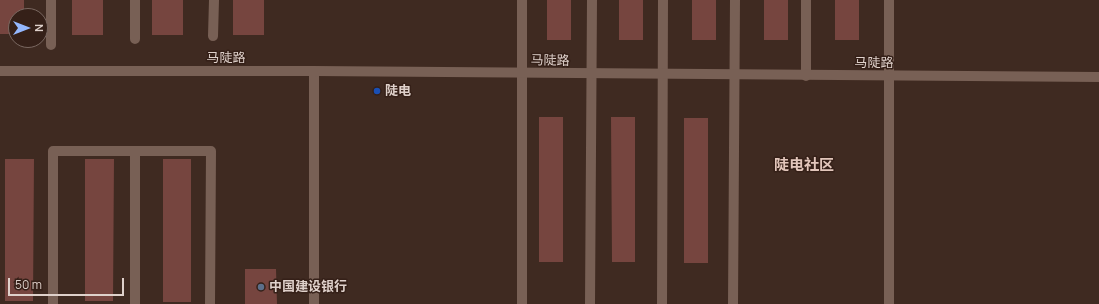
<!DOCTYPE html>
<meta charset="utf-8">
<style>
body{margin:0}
#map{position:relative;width:1099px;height:304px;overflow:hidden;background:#3f2a21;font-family:Manrope,sans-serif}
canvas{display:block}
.north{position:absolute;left:8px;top:8px;width:40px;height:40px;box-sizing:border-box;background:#352018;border:1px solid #796760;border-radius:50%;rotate:90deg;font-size:11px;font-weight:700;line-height:16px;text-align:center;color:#dfd1cb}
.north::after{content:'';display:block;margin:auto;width:14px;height:18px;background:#94b7fd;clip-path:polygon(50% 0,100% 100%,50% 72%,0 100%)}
.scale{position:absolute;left:8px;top:278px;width:116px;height:18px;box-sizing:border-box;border:2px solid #dfd1cb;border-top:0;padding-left:5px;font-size:12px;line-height:14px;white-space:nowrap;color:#dfd1cb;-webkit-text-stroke:3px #352018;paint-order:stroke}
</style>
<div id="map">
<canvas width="1099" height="304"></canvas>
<div class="north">N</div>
<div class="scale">50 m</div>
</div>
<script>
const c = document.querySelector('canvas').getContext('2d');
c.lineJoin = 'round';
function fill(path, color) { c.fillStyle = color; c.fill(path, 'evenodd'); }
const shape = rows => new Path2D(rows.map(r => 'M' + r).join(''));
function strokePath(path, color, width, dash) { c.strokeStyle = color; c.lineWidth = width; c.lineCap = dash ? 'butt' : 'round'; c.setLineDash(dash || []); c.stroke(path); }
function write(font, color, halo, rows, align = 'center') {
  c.font = font + ' Manrope,"Noto Sans SC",sans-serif'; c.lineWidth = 3; c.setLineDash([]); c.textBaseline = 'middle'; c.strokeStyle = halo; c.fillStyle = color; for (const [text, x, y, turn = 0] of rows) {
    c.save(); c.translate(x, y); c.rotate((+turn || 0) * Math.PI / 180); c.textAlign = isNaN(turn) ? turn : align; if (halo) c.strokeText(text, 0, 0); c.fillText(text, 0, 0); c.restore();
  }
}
fill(shape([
 [0,0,24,0,24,16,16,16,16,34,0,34],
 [72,0,103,0,103,35,72,35],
 [152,0,183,0,183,35,152,35],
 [233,0,264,0,264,35,233,35],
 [547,0,571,0,571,40,547,40],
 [619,0,643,0,643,40,619,40],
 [692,0,716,0,716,40,692,40],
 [764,0,788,0,788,40,764,40],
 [835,0,859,0,859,40,835,40],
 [539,117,563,117,563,262,539,262],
 [611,117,635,117,635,262,612,262],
 [684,118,708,118,708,263,684,263],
 [5,159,34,159,33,301,5,301],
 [85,159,114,159,113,301,85,301],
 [163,159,191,159,191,302,163,302],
 [245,269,276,269,277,304,245,304]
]), '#76453f');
strokePath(shape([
 [522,0,522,304],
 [213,36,214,0],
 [135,39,135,0],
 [51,45,51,0],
 [806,76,806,0],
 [135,151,135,304],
 [53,304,53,151,211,151,210,304],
 [314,304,314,71],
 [590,304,592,0],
 [662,304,663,0],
 [733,304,735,0],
 [889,304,889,0]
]), '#786055', 10);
strokePath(shape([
 [0,71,314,71,1099,77]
]), '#786055', 10);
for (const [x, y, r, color] of [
 [377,91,4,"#1a4fb4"],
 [261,287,4,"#5c6f8a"]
]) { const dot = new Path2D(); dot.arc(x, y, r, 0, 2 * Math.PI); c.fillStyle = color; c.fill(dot); strokePath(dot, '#352018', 1.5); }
write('13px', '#dfd1cb', '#352018', [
 ["马陡路",226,58],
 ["马陡路",550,61,1],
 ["马陡路",874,63]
]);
write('bold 13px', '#dfd1cb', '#352018', [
 ["陡电",385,91],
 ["中国建设银行",269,287]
], 'left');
write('bold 15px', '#e2c6bb', '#352018', [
 ["陡电社区",804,166]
]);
</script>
